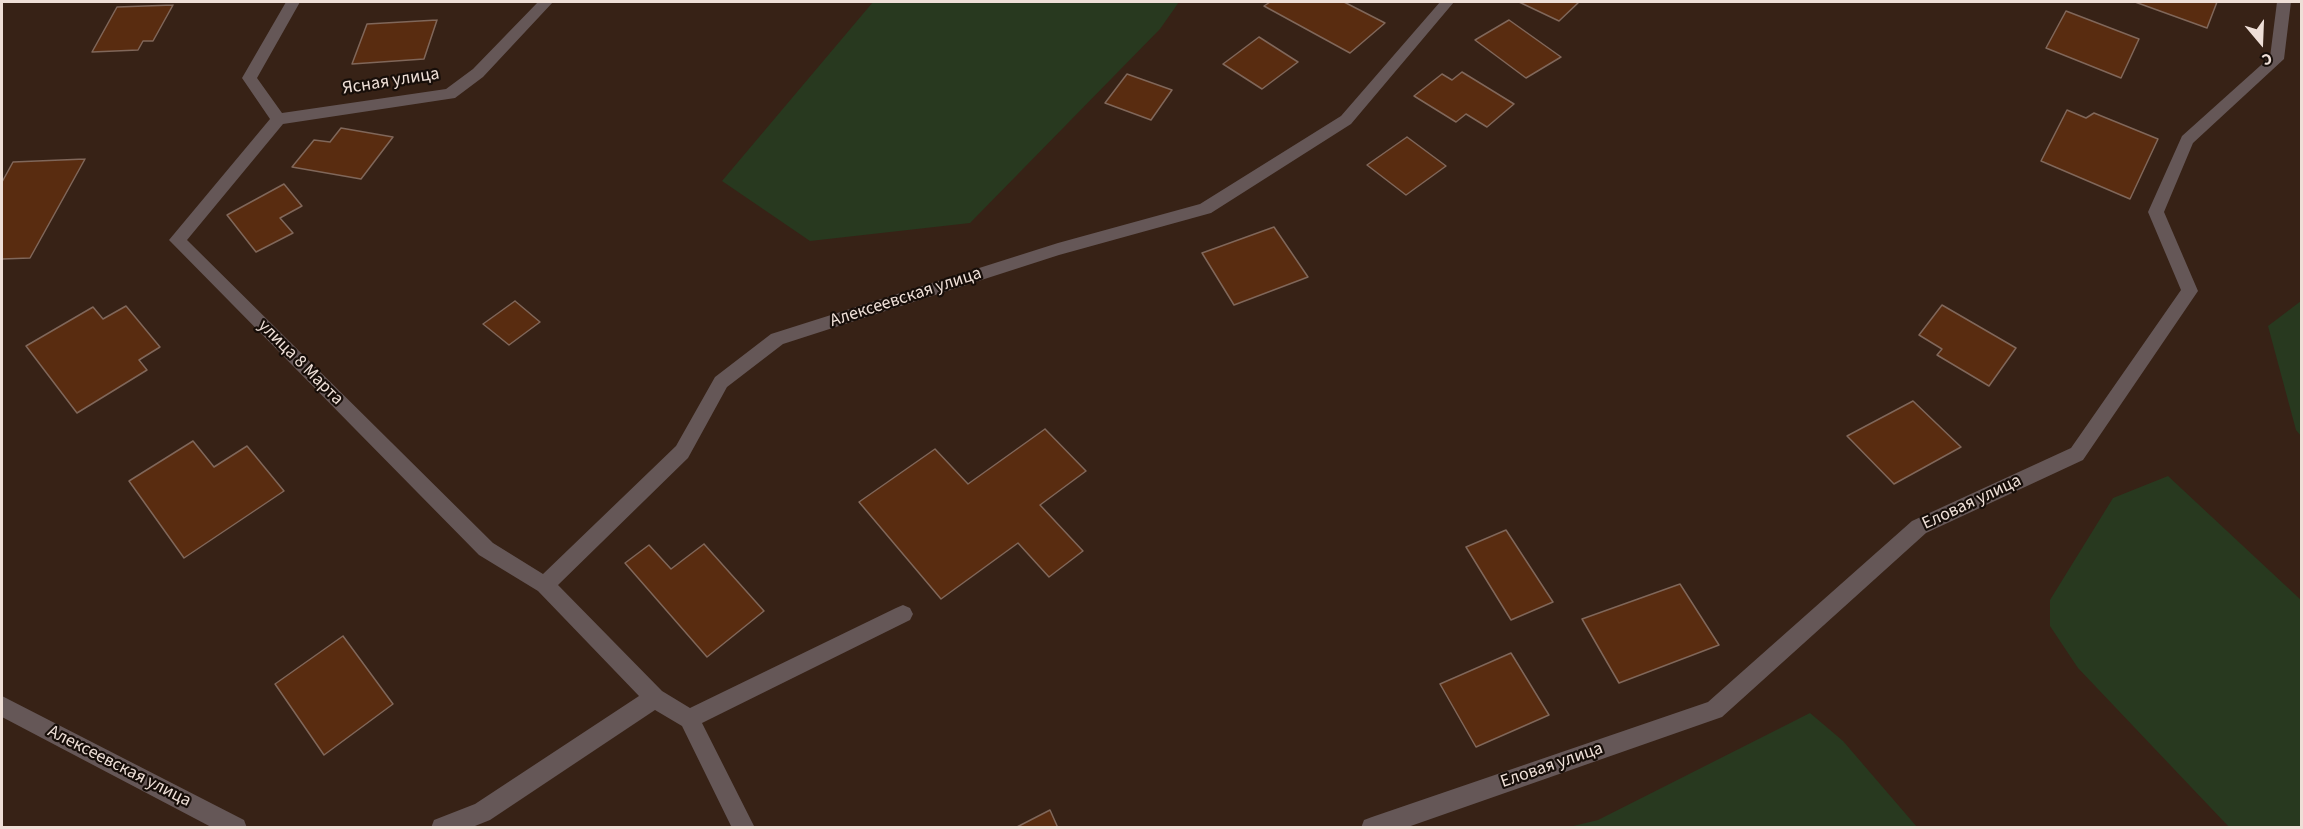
<!DOCTYPE html>
<meta charset="utf-8">
<style>
body{margin:0}
#map{position:relative;width:2303px;height:829px;overflow:hidden;background:#372216;font-family:"Source Sans 3",sans-serif}
canvas{display:block}
.frame{position:absolute;inset:0;border:3px solid #eedfd7;pointer-events:none}
.north{position:absolute;left:2231px;top:12px;width:60px;height:60px;-webkit-text-stroke:4px #170e09;paint-order:stroke;rotate:161deg;font-size:16px;font-weight:700;line-height:24px;text-align:center;color:#eedfd7}
.north::after{content:'';display:block;margin:auto;width:21px;height:27px;background:#eedfd7;clip-path:polygon(50% 0,100% 100%,50% 72%,0 100%)}
</style>
<div id="map">
<canvas width="2303" height="829"></canvas>
<div class="frame"></div>
<div class="north">С</div>
</div>
<script>
const c = document.querySelector('canvas').getContext('2d');
c.lineJoin = 'round';
function fill(path, color) { c.fillStyle = color; c.fill(path, 'evenodd'); }
const shape = rows => new Path2D(rows.map(r => 'M' + r).join(''));
function strokePath(path, color, width, dash) { c.strokeStyle = color; c.lineWidth = width; c.lineCap = dash ? 'butt' : 'round'; c.setLineDash(dash || []); c.stroke(path); }
function write(font, color, halo, rows, align = 'center') {
  c.font = font + ' "Source Sans 3",sans-serif'; c.lineWidth = 4.5; c.setLineDash([]); c.textBaseline = 'middle'; c.strokeStyle = halo; c.fillStyle = color; for (const [text, x, y, turn = 0] of rows) {
    c.save(); c.translate(x, y); c.rotate((+turn || 0) * Math.PI / 180); c.textAlign = isNaN(turn) ? turn : align; if (halo) c.strokeText(text, 0, 0); c.fillText(text, 0, 0); c.restore();
  }
}
fill(shape([
 [873,2,1179,2,1160,29,970,223,810,241,722,181],
 [2301,301,2301,436,2296,430,2268,326],
 [2168,476,2301,600,2301,827,2229,827,2078,668,2050,626,2050,600,2113,498],
 [1810,713,1843,741,1917,827,1569,827,1598,820]
]), '#28391f');
const building = shape([
 [1270,2,1344,2,1385,23,1350,53,1264,6,1270,2],
 [1519,2,1579,2,1559,21,1519,2],
 [2135,2,2217,2,2207,28,2135,2],
 [173,5,153,41,143,41,138,50,92,52,117,7,173,5],
 [2066,11,2139,39,2121,78,2046,48,2066,11],
 [437,20,424,59,352,64,367,24,437,20],
 [1509,20,1561,57,1526,78,1475,40,1509,20],
 [1259,37,1298,62,1262,89,1223,64,1259,37],
 [1462,72,1514,104,1487,127,1466,114,1456,122,1414,96,1442,74,1452,80,1462,72],
 [1127,74,1172,90,1151,120,1105,103,1127,74],
 [2067,110,2086,118,2094,113,2158,139,2130,199,2041,161,2067,110],
 [341,128,393,137,361,179,292,167,314,140,330,142,341,128],
 [1407,137,1446,166,1406,195,1367,165,1407,137],
 [85,159,30,258,2,259,2,182,13,162,85,159],
 [284,184,302,206,280,218,293,233,256,252,227,215,284,184],
 [1274,227,1308,277,1234,305,1202,253,1274,227],
 [515,301,540,322,509,345,483,324,515,301],
 [1942,305,2016,348,1989,386,1937,355,1942,349,1919,335,1942,305],
 [126,306,160,347,139,360,147,370,77,413,26,346,93,307,103,319,126,306],
 [1913,401,1961,447,1894,484,1847,436,1913,401],
 [1045,429,1086,471,1040,505,1083,551,1049,577,1018,543,941,599,859,502,935,449,968,484,1045,429],
 [193,441,214,467,247,446,284,491,184,558,129,481,193,441],
 [1506,530,1553,602,1511,620,1466,547,1506,530],
 [704,544,764,611,707,657,625,563,649,545,671,569,704,544],
 [1680,584,1719,645,1619,683,1582,619,1680,584],
 [343,636,393,704,324,755,275,684,343,636],
 [1511,653,1549,715,1476,747,1440,684,1511,653],
 [1050,810,1058,828,1015,828,1050,810]
]);
fill(building, '#592c10');
strokePath(building, '#80675a', 1.5);
fill(shape([
 [286,2,300,2,257,78,282,113,446,89,473,69,538,2,553,2,483,77,455,98,283,124,187,240,493,543,543,574,676,446,715,377,771,334,1058,243,1200,204,1341,116,1440,2,1454,2,1351,124,1211,213,1059,255,783,344,727,387,688,458,558,585,662,691,690,708,896,608,903,605,910,608,913,614,910,620,702,723,755,828,732,828,682,726,655,710,490,820,470,828,431,828,434,820,475,804,639,696,538,591,479,555,169,240,270,119,242,78,286,2],
 [2277,2,2291,2,2284,59,2193,143,2164,212,2198,291,2083,460,1926,533,1722,717,1405,828,1361,828,1364,820,1372,817,1708,702,1912,521,2071,448,2181,290,2148,212,2182,136,2270,57,2277,2],
 [2,696,244,820,247,828,213,828,2,717,2,696]
]), '#655757');
write('18px', '#eedfd7', '#170e09', [
 ["Ясная улица",391,82,-9],
 ["Алексеевская улица",906,298,-18],
 ["улица 8 Марта",300,363,45],
 ["Еловая улица",1972,503,-25],
 ["Еловая улица",1552,766,-19],
 ["Алексеевская улица",119,767,27]
]);
</script>
